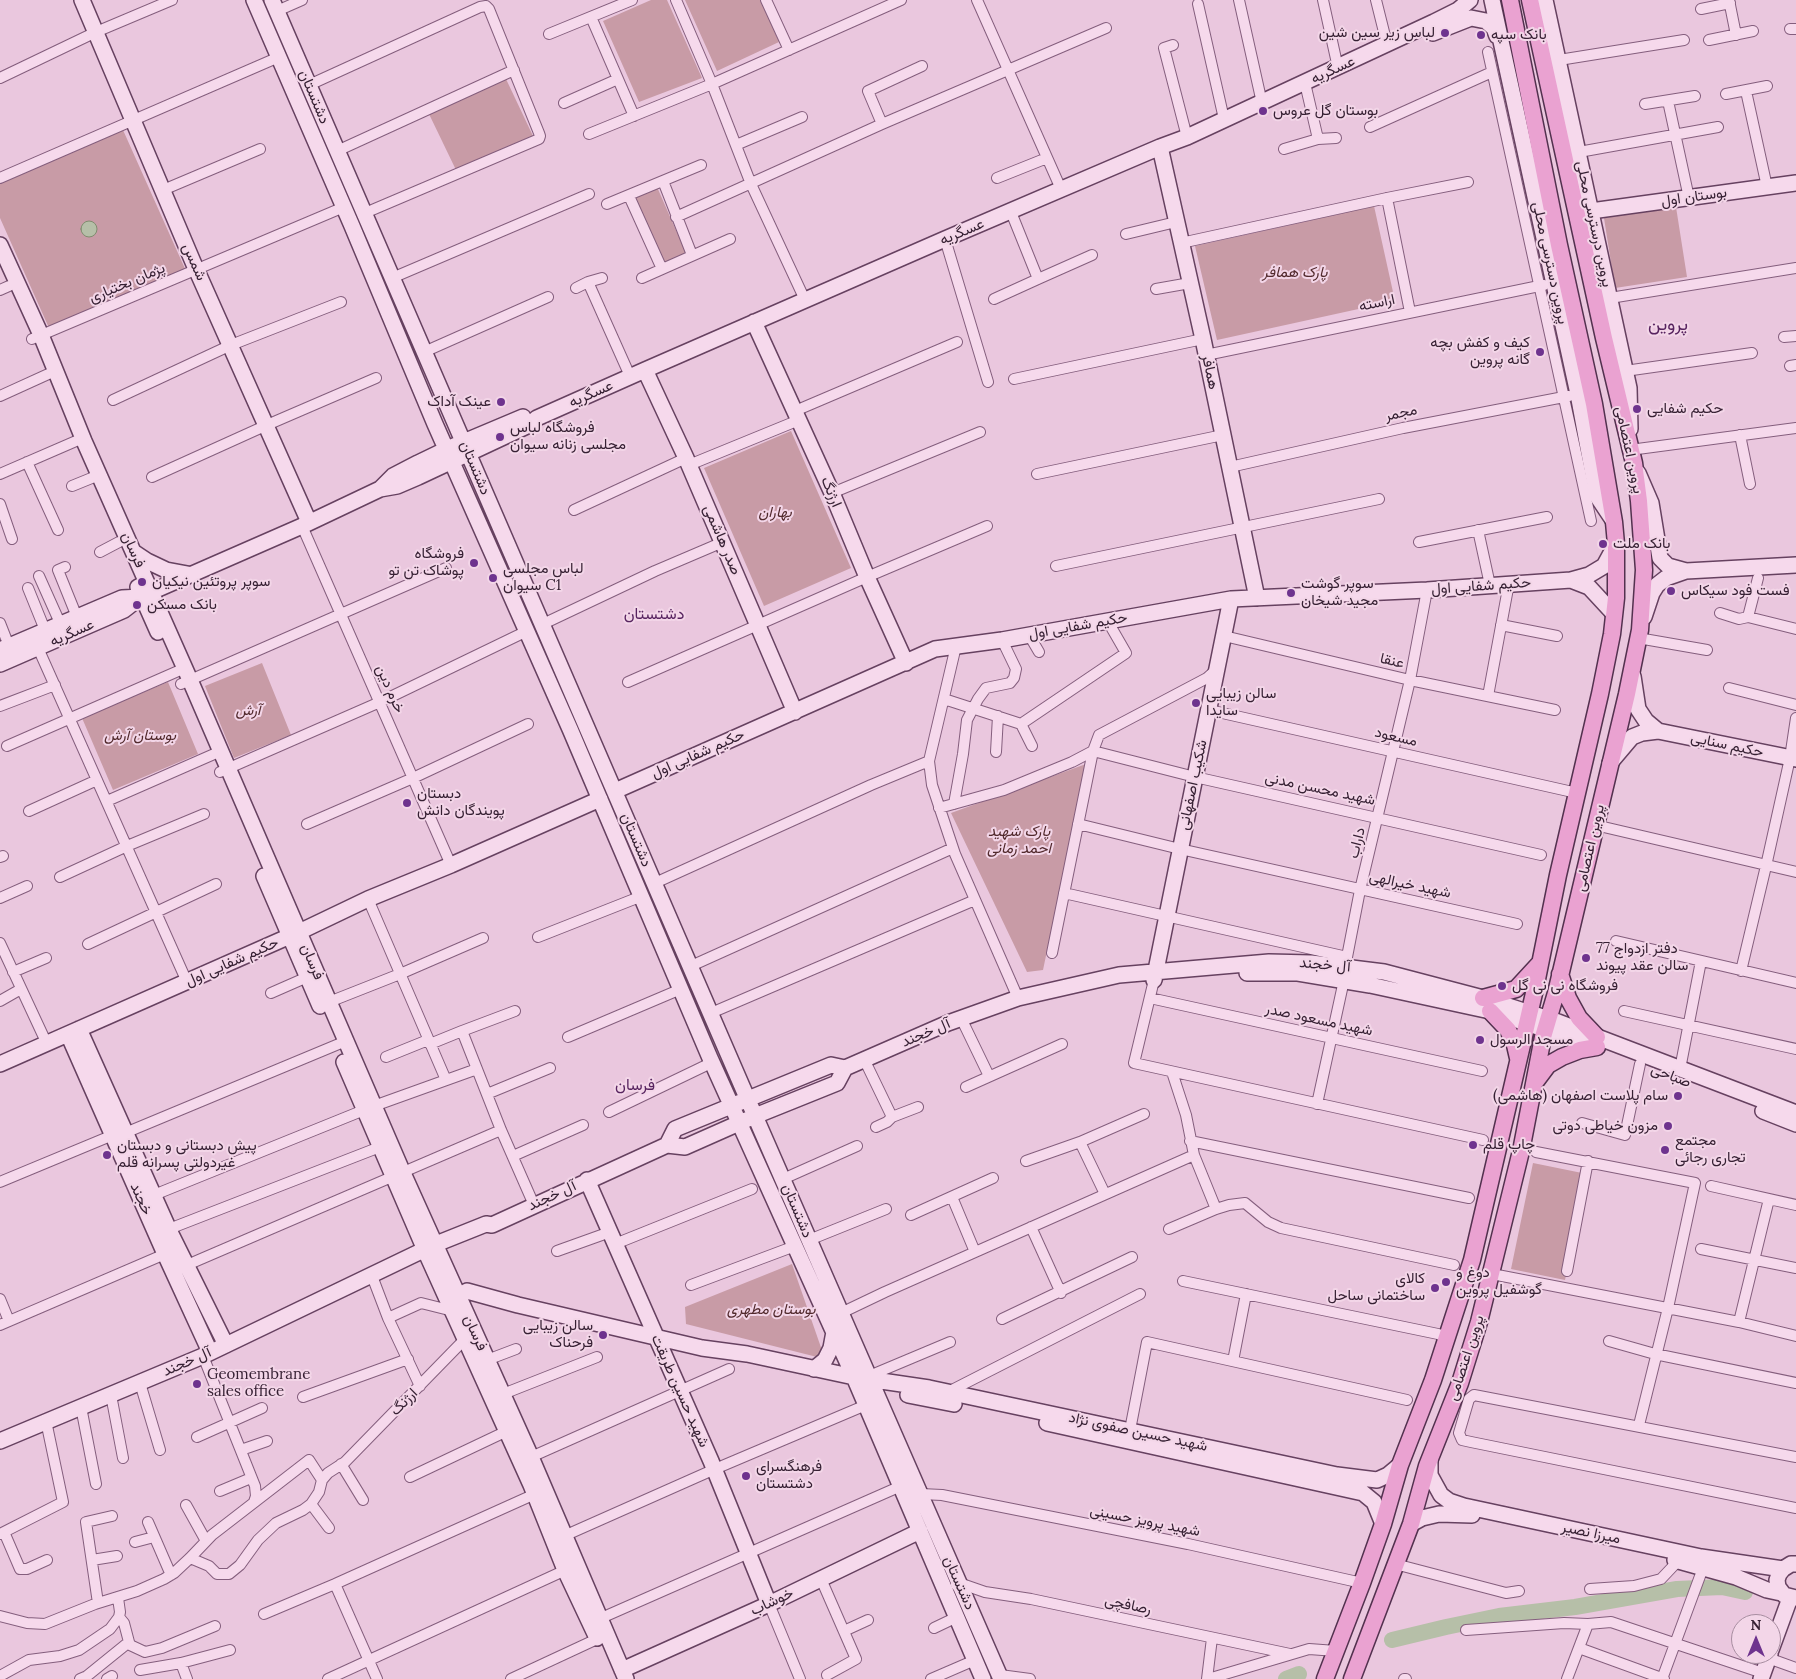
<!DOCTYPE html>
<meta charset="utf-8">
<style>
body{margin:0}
#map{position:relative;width:1796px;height:1679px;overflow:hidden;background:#eac7de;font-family:Lora,serif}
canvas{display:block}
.north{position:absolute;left:1731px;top:1614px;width:50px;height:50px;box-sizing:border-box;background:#f3d6e8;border:1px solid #a78da0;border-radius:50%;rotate:0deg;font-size:14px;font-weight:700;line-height:20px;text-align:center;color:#362033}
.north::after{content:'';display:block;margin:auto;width:18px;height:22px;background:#6e338e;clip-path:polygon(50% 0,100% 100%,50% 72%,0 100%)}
</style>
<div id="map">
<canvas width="1796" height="1679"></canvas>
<div class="north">N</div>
</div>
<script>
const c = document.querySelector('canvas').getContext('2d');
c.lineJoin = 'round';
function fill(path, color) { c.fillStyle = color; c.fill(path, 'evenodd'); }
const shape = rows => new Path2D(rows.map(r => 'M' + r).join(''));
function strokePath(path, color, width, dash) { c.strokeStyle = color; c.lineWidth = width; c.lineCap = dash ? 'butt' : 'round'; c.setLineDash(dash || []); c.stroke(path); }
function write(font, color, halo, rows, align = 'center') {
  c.font = font + ' Lora,Vazirmatn,serif'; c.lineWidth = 4; c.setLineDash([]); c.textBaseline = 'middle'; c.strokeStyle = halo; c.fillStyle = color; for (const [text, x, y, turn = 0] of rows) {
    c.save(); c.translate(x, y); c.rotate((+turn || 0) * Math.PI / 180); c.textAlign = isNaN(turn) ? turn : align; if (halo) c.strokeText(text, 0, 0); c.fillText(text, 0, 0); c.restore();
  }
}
fill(shape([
 [651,0,667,0,702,78,639,102,603,21],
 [685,0,761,0,779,42,717,71],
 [506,79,533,136,456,170,429,114],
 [123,130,186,271,49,328,0,218,0,182],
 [657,187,686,253,663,263,634,196],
 [1374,206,1395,301,1217,340,1195,246],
 [1676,207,1687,277,1615,288,1604,218],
 [791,431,851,568,764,606,704,468],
 [262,663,291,735,234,758,205,686],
 [168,682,198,754,113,790,82,718],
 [1086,764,1043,970,1027,972,951,813],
 [1533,1163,1587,1174,1565,1280,1511,1269],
 [792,1264,825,1359,686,1324,685,1307]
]), '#c89ba6');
const water = shape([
 '81 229a8 8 0 1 1 16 0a8 8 0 1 1-16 0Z'
]);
fill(water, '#b6bfa8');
strokePath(water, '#808c6f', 1);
strokePath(shape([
 [1392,1640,1446,1627,1499,1616,1575,1607,1677,1589,1722,1587,1745,1592],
 [1286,1679,1299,1674]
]), '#b6bfa8', 16);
const street = shape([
 [676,0,712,84,751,184,805,300],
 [766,0,789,50],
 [977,0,1061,189],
 [1239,0,1262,103],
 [1323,0,1338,68],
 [1376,0,1387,44],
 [1729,0,1736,35],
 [1198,4,1224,119],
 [1701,9,1730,3],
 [277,11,302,0],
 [591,17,634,116],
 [1790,29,1796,29],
 [549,34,632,0],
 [1709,40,1753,31],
 [1173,45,1164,48,1187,137],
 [1488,52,1591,521],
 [1559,60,1684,40],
 [0,78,96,32,172,0],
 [309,85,480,7,486,6,489,9,539,133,540,136,539,139,365,213],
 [1746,91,1767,187],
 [1726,94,1767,86],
 [1668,101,1689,198],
 [564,103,618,79],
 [1645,104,1695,96],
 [882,124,868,91,922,66],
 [1370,127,1492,72],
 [589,134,712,84,901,0],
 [1318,139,1336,138],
 [736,145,802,117],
 [1284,149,1318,139,1305,83],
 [337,151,514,70],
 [1579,152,1718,127],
 [0,178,279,57],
 [997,178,1047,158],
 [663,181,692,255],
 [163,190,260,149],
 [629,196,662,269],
 [1387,198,1410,312],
 [607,204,701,165],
 [1011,212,1038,279,1092,255],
 [676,217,882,124,1106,28],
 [1126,234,1176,222],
 [945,239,988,382],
 [1181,243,1387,198,1468,182],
 [392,278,589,194],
 [602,278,588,282,630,376],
 [642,278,730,239],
 [576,288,588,282],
 [1156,289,1190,283],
 [0,290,9,286],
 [1610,298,1796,268],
 [994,299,1038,279],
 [1784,337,1796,336],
 [32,339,344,207],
 [424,352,548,297],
 [1206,355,1544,285],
 [1790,366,1796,365],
 [1625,371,1752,353],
 [1014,379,1203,339],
 [0,396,55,371],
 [113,400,231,345,341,302],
 [795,411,957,342],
 [1740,435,1750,484],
 [1630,450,1796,428],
 [27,462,58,530],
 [689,465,799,420],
 [1230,467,1403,428,1569,396],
 [0,474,83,438],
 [1037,474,1223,435],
 [152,477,267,425,376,378],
 [72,486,99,475],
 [832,493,980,432],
 [0,504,12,539],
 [574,510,686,458],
 [302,526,451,865],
 [1478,530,1490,585],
 [1419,542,1547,517],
 [100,552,119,542],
 [1056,566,1379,499],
 [65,567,58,570,77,617],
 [39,576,60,623],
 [1758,578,1748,617,1796,629],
 [28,588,45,630],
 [1720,613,1739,619,1748,617],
 [0,623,9,646],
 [543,624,655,571,723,542],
 [1501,625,1557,636],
 [1029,635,1039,652],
 [1224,636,1410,680,1555,710],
 [1638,638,1707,650],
 [956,646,929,761,932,785,955,854,1018,998],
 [38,648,187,982],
 [628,682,867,577,987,526],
 [181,684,446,568],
 [1729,688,1796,705],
 [1488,696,1509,583],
 [944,699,1021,724,1126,653,1107,620],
 [0,706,55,685],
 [1209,710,1577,793],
 [1021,724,1032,746],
 [7,746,185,668],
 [996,752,998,716],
 [220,772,380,702,527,631],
 [107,801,221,751],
 [954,804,963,754,967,720,978,699,986,688,1010,683,1014,678,1016,669,1002,640],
 [939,808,1004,790,1072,762,1093,751,1099,735,1207,678,1217,669],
 [29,811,97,780],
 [307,824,413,778,528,724],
 [1078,824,1180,849,1517,924],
 [1595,825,1796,872],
 [0,857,3,856],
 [60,877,127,846,204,814],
 [655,883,871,785,929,761],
 [1064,893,1347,957,1360,890,1410,680,1427,590],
 [0,898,27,886],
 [368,899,446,1080],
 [538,937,642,896],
 [1616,941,1796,983],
 [0,943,47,1044],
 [88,944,216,884],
 [1052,953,1093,751,1195,777,1541,855],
 [691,966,953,848],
 [1741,971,1766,866,1790,758,1796,718],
 [13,972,46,958],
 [1154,980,1134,1063,1483,1140],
 [271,993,312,975],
 [1150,998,1482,1071],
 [0,1001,21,989],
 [329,1002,400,974,483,938],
 [1624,1011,1796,1049],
 [711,1013,975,900],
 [961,1018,989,1076],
 [462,1031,515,1011],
 [568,1037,681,989],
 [430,1044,462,1031,501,1130,534,1205],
 [386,1057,428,1040],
 [864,1059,892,1117],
 [1680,1069,1701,961],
 [1172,1072,1186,1115,1194,1155,1216,1209],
 [966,1087,1062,1044],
 [487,1094,550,1068],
 [1317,1104,1344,980],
 [609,1112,713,1062],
 [1582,1123,1625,1135,1640,1064],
 [876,1127,887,1122,892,1117,918,1107],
 [125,1133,346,1041],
 [1190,1141,1469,1198],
 [1080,1142,1105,1194],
 [1536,1152,1695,1183,1668,1308,1639,1425],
 [513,1156,583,1125],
 [1026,1161,1080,1142,1144,1114],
 [783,1179,857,1146],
 [0,1182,113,1135],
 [1711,1186,1796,1205],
 [149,1197,374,1106,477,1069],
 [952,1197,975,1252],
 [911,1215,993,1178],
 [1031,1227,1061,1293],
 [169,1229,385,1145],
 [1169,1229,1216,1209,1229,1205,1245,1203,1268,1222,1281,1228,1454,1265],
 [809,1240,886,1209],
 [615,1244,752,1189],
 [1701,1249,1796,1268],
 [557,1251,610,1232],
 [187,1265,501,1130],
 [1567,1271,1588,1161],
 [1492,1274,1739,1322,1796,1336],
 [372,1276,388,1318,420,1386],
 [1183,1281,1438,1334,1448,1338],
 [691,1285,795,1246],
 [0,1299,9,1321],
 [841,1313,885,1292,1194,1155],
 [388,1318,421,1303,453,1311],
 [1002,1319,1132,1257],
 [1739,1322,1769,1199],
 [0,1325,165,1254],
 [1609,1341,1655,1354,1796,1383],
 [203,1356,255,1486,256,1496,254,1502],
 [487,1360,516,1349],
 [1233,1361,1246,1294],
 [869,1376,950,1342],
 [140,1383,160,1450],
 [948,1392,1140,1294],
 [503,1394,597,1357],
 [111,1395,123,1458],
 [303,1397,408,1359],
 [81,1407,96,1484],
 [1130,1430,1147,1342,1407,1400],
 [197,1437,262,1408],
 [241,1450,267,1441],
 [531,1457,729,1369],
 [1796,1457,1474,1395,1469,1399,1459,1433,1462,1440,1471,1442,1796,1508],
 [341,1464,363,1500],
 [410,1477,507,1431],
 [220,1491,251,1478],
 [921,1494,942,1495,1188,1544,1362,1583],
 [311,1504,329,1528],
 [186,1505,206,1541],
 [148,1522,171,1575],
 [4,1532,20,1569,27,1569,47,1560],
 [0,1534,63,1502,46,1421],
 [564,1536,715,1469,866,1405],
 [135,1542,154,1537],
 [190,1558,209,1566,217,1574,229,1574,240,1565,258,1540,276,1523,303,1510,311,1504,319,1492,322,1480,328,1473,345,1462,465,1339,470,1337],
 [92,1560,117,1556],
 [1395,1564,1506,1593,1519,1591],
 [821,1579,856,1659,827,1675],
 [335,1584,377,1679],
 [956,1585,959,1583,985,1592,1031,1599,1290,1654],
 [1590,1589,1634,1586,1661,1579,1678,1561],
 [118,1598,120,1612,119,1617,124,1623,129,1642],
 [98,1603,86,1522,112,1516],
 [769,1604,800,1679],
 [264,1614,335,1584,535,1494],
 [0,1616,27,1623,45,1624,95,1604,137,1591,164,1579,174,1573,190,1558,212,1535,309,1460,322,1480],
 [599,1619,901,1486],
 [934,1628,957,1617],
 [1466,1630,1564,1623,1588,1624,1611,1622,1763,1673],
 [844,1631,868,1620],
 [1579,1648,1664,1679],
 [1768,1658,1796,1668],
 [181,1663,187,1679],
 [140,1670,181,1663,230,1650],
 [1000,1675,1030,1679],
 [0,1676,29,1660,60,1656,79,1650,110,1629,119,1617],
 [80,1679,87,1676,129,1642,130,1645,145,1652,162,1648,215,1626],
 [107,1679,112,1676],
 [328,1679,570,1568],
 [511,1679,597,1639],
 [931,1679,975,1660],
 [1207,1679,1212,1638],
 [1208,1679,1309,1649,1336,1651],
 [1404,1679,1406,1679],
 [1567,1679,1588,1624],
 [1662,1679,1703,1568]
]);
const secondary = shape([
 [82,0,193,262,309,522],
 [254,0,352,226,435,424,570,729,710,1058,854,1377,983,1679],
 [272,0,748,1100,1001,1679],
 [1492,0,1578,394,1597,496,1613,520],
 [1545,0,1629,388,1630,429],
 [1433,33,1471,18,1486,21,1494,28,1497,36],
 [1160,147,1203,339,1257,598],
 [1591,211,1796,183],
 [0,245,41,335,84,441,190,680,403,1173,531,1457,626,1679],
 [754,322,832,493,867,577,906,663],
 [645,370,686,458,795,712],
 [1638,473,1651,503,1660,558,1668,566,1686,571],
 [380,489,393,476,418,463,447,449,523,417],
 [135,553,147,561,166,570,193,575],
 [1571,580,1589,587,1614,614],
 [138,587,158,632],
 [1644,617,1652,593,1657,585,1666,578,1686,571,1796,565],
 [0,650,122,598,141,597],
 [0,664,124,610,142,596,302,526,380,489,397,486,418,477,529,425,537,418,645,370,945,239,1160,147,1187,137,1434,22,1458,10,1470,0],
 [1633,676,1638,709,1646,721,1658,731],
 [1610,763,1632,737,1642,733,1658,731,1796,759],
 [615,791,935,649,1002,640,1231,599,1427,590,1571,580,1589,575,1604,566,1616,544],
 [264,876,320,1006],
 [1247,973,1298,973,1370,985,1490,1011,1585,1043],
 [1154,980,1231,599],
 [79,1029,170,1232,226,1345],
 [68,1034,165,1254,210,1352],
 [344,1062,428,1257,531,1485,565,1570,597,1638],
 [0,1064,299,932,368,899,451,865,600,799],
 [845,1068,837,1083,755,1116,685,1147,667,1145,675,1129,831,1065,845,1068,948,1023,1018,998,1119,975,1269,962,1311,963,1384,972,1483,998,1558,1022,1796,1113],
 [1763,1111,1796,1124],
 [587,1180,711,1461,769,1604],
 [449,1301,467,1291,518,1305,702,1348,747,1354,854,1377,929,1388,1337,1475,1377,1480,1388,1475,1400,1465],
 [814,1369,825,1360,831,1348,834,1332],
 [908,1395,954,1404],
 [1047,1423,1363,1493,1374,1502,1383,1524],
 [0,1441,203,1356,436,1244,486,1224,492,1225,667,1145],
 [1430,1460,1430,1475,1441,1495,1449,1501,1464,1506,1701,1557,1783,1569],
 [1411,1524,1422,1518,1439,1514,1472,1515],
 [1675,1560,1736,1577,1767,1590,1781,1593],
 [1796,1564,1791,1564,1783,1569,1779,1574,1777,1580,1778,1587,1784,1595,1796,1598],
 [1771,1650,1790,1598],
 [622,1670,769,1604,920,1531],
 [1761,1679,1770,1654]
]);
const primary = shape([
 [1560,974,1568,998,1579,1018,1597,1037],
 [1483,998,1516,989,1540,963],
 [1490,1011,1508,1030,1515,1045,1518,1058],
 [1536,1081,1548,1065,1562,1057,1580,1050,1597,1047],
 [1325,1679,1362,1583,1383,1524,1400,1465,1433,1380,1472,1260,1535,989,1558,875,1600,694,1612,634,1616,598,1616,544,1614,522,1594,404,1559,245,1510,0],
 [1352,1679,1411,1524,1427,1466,1460,1383,1479,1322,1521,1151,1543,1037,1556,993,1627,694,1640,630,1644,570,1639,501,1634,463,1604,338,1530,0]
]);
strokePath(street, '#845e7d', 12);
strokePath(secondary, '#664160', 18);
strokePath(primary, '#53314f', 19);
strokePath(street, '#f6d9ec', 10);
strokePath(secondary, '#f6d9ec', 15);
strokePath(primary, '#eaa2d1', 16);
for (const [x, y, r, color] of [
 [1445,33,5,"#6e338e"],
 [1481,35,5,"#6e338e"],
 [1263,111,5,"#6e338e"],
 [1540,352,5,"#6e338e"],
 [501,402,5,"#6e338e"],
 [1637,409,5,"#6e338e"],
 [500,437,5,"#6e338e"],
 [1603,544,5,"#6e338e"],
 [474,563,5,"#6e338e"],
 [493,578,5,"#6e338e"],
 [142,582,5,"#6e338e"],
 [1671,591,5,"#6e338e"],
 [1291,593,5,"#6e338e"],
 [137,605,5,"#6e338e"],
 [1196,703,5,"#6e338e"],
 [407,803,5,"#6e338e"],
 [1586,958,5,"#6e338e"],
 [1502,986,5,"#6e338e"],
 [1480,1040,5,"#6e338e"],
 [1678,1096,5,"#6e338e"],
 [1668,1126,5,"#6e338e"],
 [1473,1145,5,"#6e338e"],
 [1665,1150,5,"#6e338e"],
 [107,1155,5,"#6e338e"],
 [1446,1282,5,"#6e338e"],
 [1435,1288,5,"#6e338e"],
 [603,1335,5,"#6e338e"],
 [197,1384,5,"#6e338e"],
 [746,1476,5,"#6e338e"]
]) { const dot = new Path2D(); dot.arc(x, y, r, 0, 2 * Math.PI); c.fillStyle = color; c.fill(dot); strokePath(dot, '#f3d6e8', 2); }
write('15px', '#362033', '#f3d6e8', [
 ["لباس زیر سین شین",1435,33,"right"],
 ["بانک سپه",1491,35],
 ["بوستان گل عروس",1273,111],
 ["کیف و کفش بچه",1530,343,"right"],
 ["گانه پروین",1530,360,"right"],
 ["عینک آداک",491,402,"right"],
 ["حکیم شفایی",1647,409],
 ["فروشگاه لباس",510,428],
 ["مجلسی زنانه سیوان",510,445],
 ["بانک ملت",1613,544],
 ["فروشگاه",464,554,"right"],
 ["پوشاک تن تو",464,571,"right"],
 ["لباس مجلسی",503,569],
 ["سیوان C1",503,586],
 ["سوپر پروتئین نیکیان",152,582],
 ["سوپر گوشت",1301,584],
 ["مجید شیخان",1301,601],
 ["فست فود سیکاس",1681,591],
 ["بانک مسکن",147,605],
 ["سالن زیبایی",1206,694],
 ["سایدا",1206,711],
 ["دبستان",417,794],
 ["پویندگان دانش",417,811],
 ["دفتر ازدواج 77",1596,949],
 ["سالن عقد پیوند",1596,966],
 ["فروشگاه نی نی گل",1512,986],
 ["مسجد الرسول",1490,1040],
 ["سام پلاست اصفهان (هاشمی)",1668,1096,"right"],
 ["مزون خیاطی دوتی",1658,1126,"right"],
 ["مجتمع",1675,1141],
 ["تجاری رجائی",1675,1158],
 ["چاپ قلم",1483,1145],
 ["پیش دبستانی و دبستان",117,1146],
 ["غیردولتی پسرانه قلم",117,1163],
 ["دوغ و",1456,1273],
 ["گوشفیل پروین",1456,1290],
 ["کالای",1425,1279,"right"],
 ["ساختمانی ساحل",1425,1296,"right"],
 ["سالن زیبایی",593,1326,"right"],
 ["فرحناک",593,1343,"right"],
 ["Geomembrane",207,1375],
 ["sales office",207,1392],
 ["فرهنگسرای",756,1467],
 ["دشتستان",756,1484]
], 'left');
write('15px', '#362033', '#f3d6e8', [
 ["عسگریه",1333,70,-25],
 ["دشتستان",314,97,67],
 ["بوستان اول",1694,197,-8],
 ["پروین درسترسی محلی",1594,224,78],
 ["عسگریه",962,232,-23],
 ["شمس",194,262,66],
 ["پروین دسترسی محلی",1550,263,78],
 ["پژمان بختیاری",127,283,-23],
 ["اراسته",1377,303,-12],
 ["همافر",1210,372,78],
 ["عسگریه",591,394,-24],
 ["مجمر",1401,413,-12],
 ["پروین اعتصامی",1629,450,78],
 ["دشتستان",475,468,67],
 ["ارژنگ",831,492,67],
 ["صدر هاشمی",722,540,67],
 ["فرسان",133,550,66],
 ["حکیم شفایی اول",1481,586,-4],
 ["حکیم شفایی اول",1078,626,-10],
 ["عسگریه",72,633,-24],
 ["عنقا",1392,661,13],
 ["خرم دین",390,689,66],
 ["مسعود",1396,737,13],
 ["حکیم سنایی",1727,745,12],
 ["حکیم شفایی اول",698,754,-24],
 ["شکیب اصفهانی",1193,785,-78],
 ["شهید محسن مدنی",1320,789,12],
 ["دشتستان",636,840,67],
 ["داراب",1357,843,-76],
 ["پروین اعتصامی",1590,848,-77],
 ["شهید خیرالهی",1410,885,12],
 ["حکیم شفایی اول",232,962,-24],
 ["فرسان",312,962,67],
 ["آل خجند",1325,965,5],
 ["شهید مسعود صدر",1319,1020,12],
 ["آل خجند",926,1033,-23],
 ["صباحی",1671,1076,21],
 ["آل خجند",552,1196,-25],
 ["خجند",141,1199,66],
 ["دشتستان",797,1211,67],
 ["فرسان",475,1333,66],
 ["پروین اعتصامی",1466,1358,-72],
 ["آل خجند",187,1362,-24],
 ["شهید حسین طریقت",680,1391,66],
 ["ارژنگ",404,1402,-45],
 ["شهید حسین صفوی نژاد",1138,1432,12],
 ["شهید پرویز حسینی",1145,1521,11],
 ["میرزا نصیر",1591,1533,12],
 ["دشتستان",959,1583,66],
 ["خوشاب",772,1602,-25],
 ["رصافچی",1128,1605,12]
]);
write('italic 15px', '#51292c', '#f3d6e8', [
 ["پارک همافر",1295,273],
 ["بهاران",775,513],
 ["آرش",248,711],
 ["بوستان آرش",140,736],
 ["پارک شهید",1019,832],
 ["احمد زمانی",1019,849],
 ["بوستان مطهری",771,1310]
]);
write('16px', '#57235f', '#f3d6e8', [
 ["دشتستان",654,614],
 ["فرسان",635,1085]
]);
write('18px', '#57235f', '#f3d6e8', [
 ["پروین",1668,325]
]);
</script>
